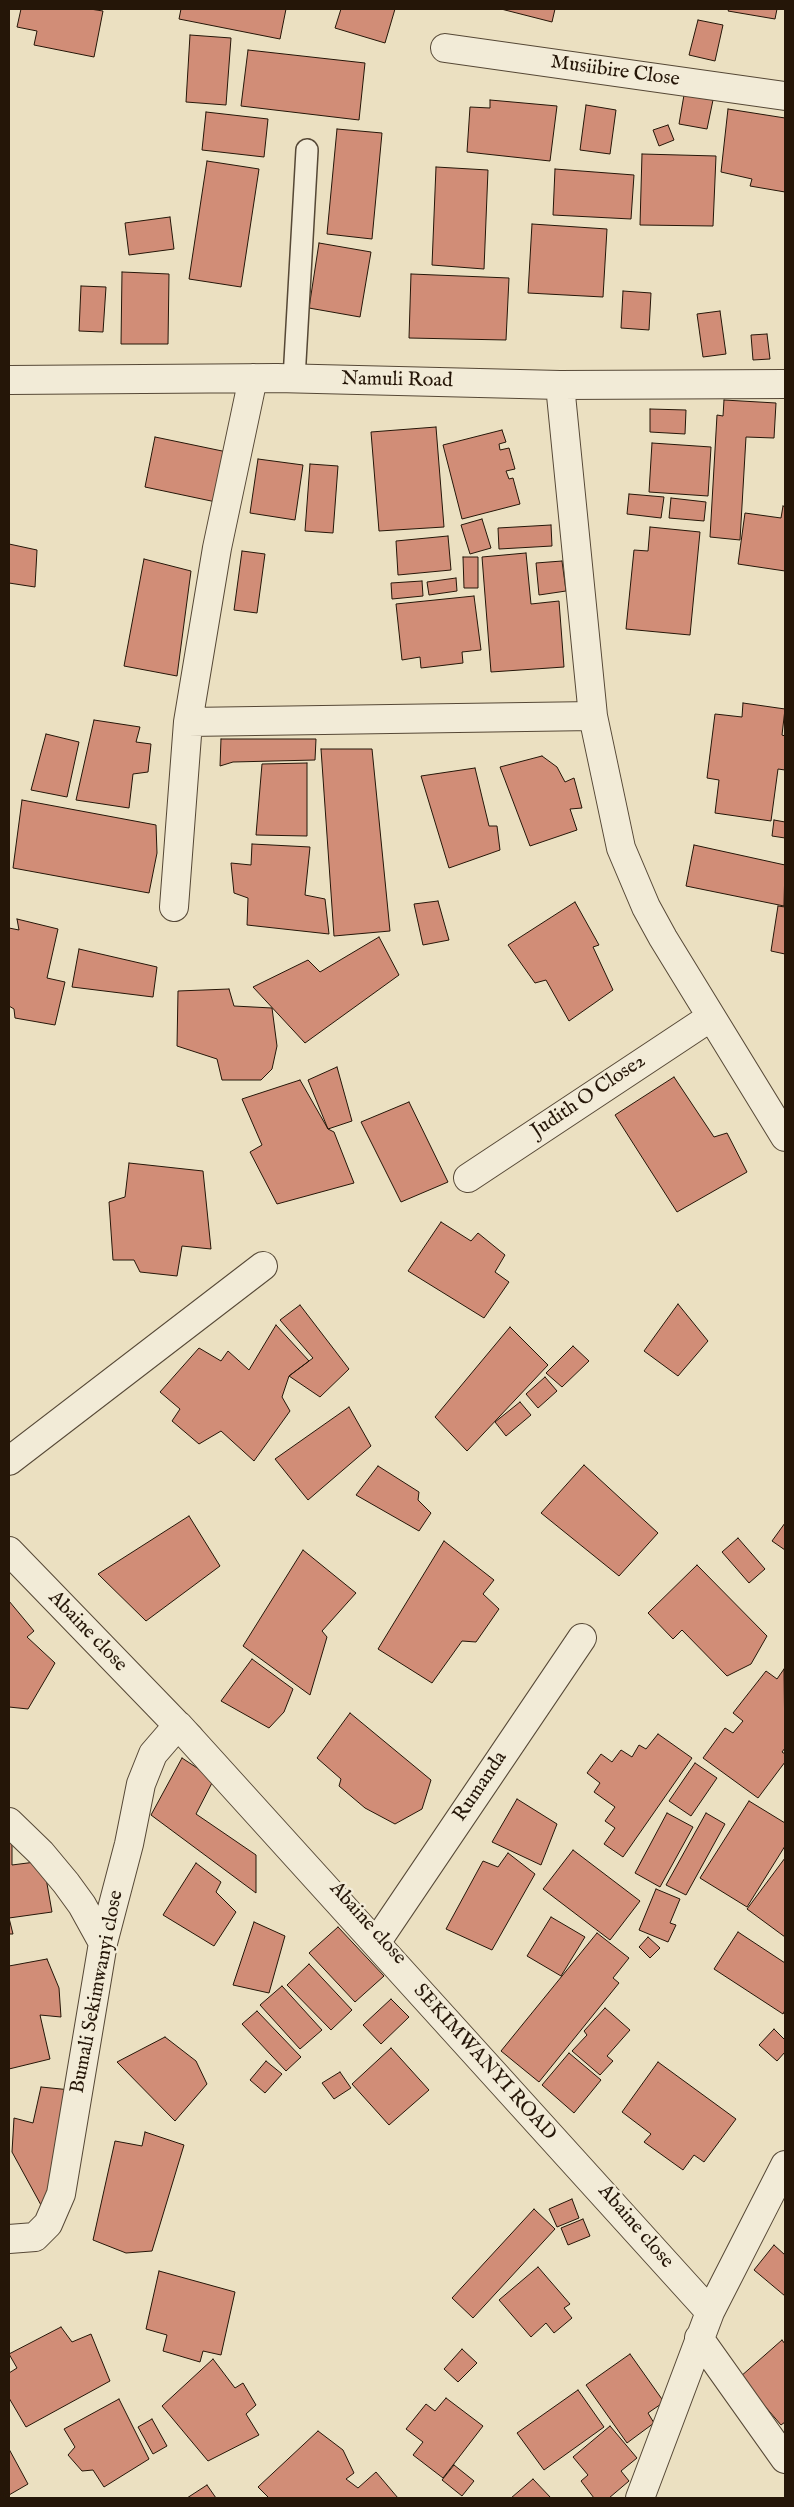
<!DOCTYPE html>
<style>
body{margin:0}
#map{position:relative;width:794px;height:2507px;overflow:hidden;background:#ebe0c1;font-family:"IM FELL English",serif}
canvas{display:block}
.frame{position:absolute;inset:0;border:10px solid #251608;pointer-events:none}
</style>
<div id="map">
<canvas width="794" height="2507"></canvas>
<div class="frame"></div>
</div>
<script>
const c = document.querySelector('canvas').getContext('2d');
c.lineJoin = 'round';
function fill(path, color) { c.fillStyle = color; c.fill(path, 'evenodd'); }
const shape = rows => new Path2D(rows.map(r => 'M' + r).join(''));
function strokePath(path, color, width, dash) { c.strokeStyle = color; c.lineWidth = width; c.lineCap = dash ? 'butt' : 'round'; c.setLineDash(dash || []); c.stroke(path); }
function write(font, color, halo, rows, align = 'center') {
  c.font = font + ' "IM FELL English",serif'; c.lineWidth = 5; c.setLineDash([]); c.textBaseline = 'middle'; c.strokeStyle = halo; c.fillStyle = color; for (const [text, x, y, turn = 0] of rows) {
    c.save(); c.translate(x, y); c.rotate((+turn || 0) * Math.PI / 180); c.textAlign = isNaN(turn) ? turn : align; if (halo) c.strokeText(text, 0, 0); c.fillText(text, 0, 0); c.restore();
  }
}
const building = shape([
 [21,9,90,9,103,11,94,57,34,45,37,31,17,27,21,9],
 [181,9,286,9,280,39,179,19,181,9],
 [341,9,395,9,385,43,335,28,341,9],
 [501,9,555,9,552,22,501,9],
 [729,9,777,9,775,19,728,11,729,9],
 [698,20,723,25,715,61,689,55,698,20],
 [190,35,231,38,226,105,186,102,190,35],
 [248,50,365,63,359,120,241,106,248,50],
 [684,95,713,100,707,129,679,124,684,95],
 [490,100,557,106,550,161,467,152,470,107,490,108,490,100],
 [586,105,616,110,610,154,580,150,586,105],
 [728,109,785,118,785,192,750,186,752,179,721,172,728,109],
 [206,112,268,119,264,157,202,150,206,112],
 [668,125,674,140,659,146,653,130,668,125],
 [337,129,382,133,372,239,327,234,337,129],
 [642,154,716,156,713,226,640,225,642,154],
 [207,161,259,169,241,287,189,279,207,161],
 [436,167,488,170,484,269,432,265,436,167],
 [555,169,634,175,631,219,553,215,555,169],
 [170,217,174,249,129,255,125,223,170,217],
 [532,224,607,229,603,297,528,293,532,224],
 [319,243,371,252,360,317,309,308,319,243],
 [122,272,169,274,168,344,121,344,122,272],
 [411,274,509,278,506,340,409,338,411,274],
 [81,286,106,287,103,332,79,331,81,286],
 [623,291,651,293,649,330,621,328,623,291],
 [720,311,726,354,703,357,697,314,720,311],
 [767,334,770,359,753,360,751,335,767,334],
 [724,400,776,403,774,438,746,437,740,540,710,537,717,415,723,416,724,400],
 [650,409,686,410,685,434,650,432,650,409],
 [436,427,444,527,379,531,371,432,436,427],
 [502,430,506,442,499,444,500,450,509,448,515,469,506,471,509,479,513,478,520,504,462,519,443,445,502,430],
 [155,437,227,452,216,502,145,487,155,437],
 [652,443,711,447,708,496,649,492,652,443],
 [258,459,303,465,295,520,250,513,258,459],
 [310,464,338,466,333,533,305,531,310,464],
 [629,494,664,497,661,518,627,514,629,494],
 [671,498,706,502,704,521,669,518,671,498],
 [783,506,785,507,785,571,738,564,745,513,781,518,783,506],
 [482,519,491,548,470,554,461,525,482,519],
 [551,525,552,546,499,549,498,528,551,525],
 [650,527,700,532,690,635,626,629,634,550,648,551,650,527],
 [448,536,451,570,398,575,396,541,448,536],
 [9,544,37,550,35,587,9,583,9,544],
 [242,551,265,554,257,613,234,610,242,551],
 [526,553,531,604,559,601,564,667,491,672,482,557,526,553],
 [463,557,478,557,478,588,464,588,463,557],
 [144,559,191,571,177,676,124,666,144,559],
 [562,561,566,591,539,595,536,563,562,561],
 [456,578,457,591,429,595,427,582,456,578],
 [422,581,423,596,392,599,391,583,422,581],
 [474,596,481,650,462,652,463,663,421,668,420,657,402,660,396,604,474,596],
 [743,703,785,709,782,735,785,736,785,770,778,769,771,821,715,813,719,780,707,778,715,714,742,717,743,703],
 [94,720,140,727,136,742,151,744,148,772,133,774,129,808,76,800,94,720],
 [46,734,79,742,67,797,31,790,46,734],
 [221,739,316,739,315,760,233,762,220,766,221,739],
 [321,749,372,749,390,931,334,936,321,749],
 [542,756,557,767,565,782,574,778,582,808,570,809,577,830,530,846,500,767,542,756],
 [307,763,307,836,256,835,262,764,307,763],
 [475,768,489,826,497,826,500,850,449,868,421,776,475,768],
 [22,800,156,825,157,853,149,893,13,868,22,800],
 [774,820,785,822,785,838,772,836,774,820],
 [252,844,310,847,305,895,325,899,329,934,247,925,248,898,234,893,231,863,251,865,252,844],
 [694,845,785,865,784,906,686,886,694,845],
 [438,901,449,940,423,945,414,904,438,901],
 [575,902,599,945,593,947,613,990,569,1021,546,980,535,983,508,945,575,902],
 [778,906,785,907,785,954,771,951,778,906],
 [17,919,58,929,47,978,65,982,55,1025,15,1018,14,1009,9,1006,9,928,19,930,17,919],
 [379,937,399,975,305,1043,253,987,308,960,320,972,379,937],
 [79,949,157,967,153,997,72,987,79,949],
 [229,989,234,1006,272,1008,277,1046,272,1069,261,1080,222,1080,217,1059,177,1046,178,991,229,989],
 [337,1067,352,1121,328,1129,308,1080,337,1067],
 [674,1077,714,1137,727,1133,747,1172,677,1212,615,1115,674,1077],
 [300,1080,328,1129,334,1132,354,1183,277,1204,250,1152,262,1145,242,1099,300,1080],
 [409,1102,448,1182,401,1202,361,1122,409,1102],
 [129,1163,203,1171,211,1249,182,1246,177,1276,140,1272,134,1260,113,1260,109,1202,125,1197,129,1163],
 [441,1222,471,1241,478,1233,505,1255,495,1272,509,1282,484,1318,408,1271,441,1222],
 [678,1304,708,1341,678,1376,644,1351,678,1304],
 [300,1305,349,1369,320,1397,289,1376,313,1358,280,1320,300,1305],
 [276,1325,309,1361,289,1376,282,1397,290,1411,254,1461,221,1431,199,1444,172,1421,180,1409,160,1392,199,1348,221,1361,228,1351,249,1370,276,1325],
 [510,1327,548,1365,467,1451,435,1417,510,1327],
 [573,1346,589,1361,562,1387,546,1373,573,1346],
 [545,1377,557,1391,538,1408,526,1394,545,1377],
 [520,1402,531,1415,506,1436,495,1422,520,1402],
 [349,1407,371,1446,308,1500,275,1459,349,1407],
 [584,1465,658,1533,619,1576,541,1513,584,1465],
 [378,1466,419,1492,418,1500,431,1513,419,1531,356,1495,378,1466],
 [189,1516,220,1566,146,1621,98,1574,189,1516],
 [785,1523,785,1550,772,1541,785,1523],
 [738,1538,765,1569,749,1583,722,1552,738,1538],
 [444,1541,494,1580,483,1594,499,1609,476,1642,462,1641,432,1683,378,1649,444,1541],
 [303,1550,356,1593,322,1631,327,1637,310,1695,243,1646,303,1550],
 [697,1565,767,1636,751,1664,727,1676,682,1630,673,1639,648,1613,697,1565],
 [9,1601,34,1631,27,1637,55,1663,28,1709,9,1707,9,1601],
 [252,1659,293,1689,284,1712,269,1728,221,1701,252,1659],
 [784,1669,785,1748,782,1752,785,1754,785,1762,758,1798,703,1758,725,1728,733,1733,743,1721,733,1713,766,1671,777,1679,784,1669],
 [350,1713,431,1780,422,1809,395,1824,365,1808,339,1786,341,1779,317,1758,350,1713],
 [658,1734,692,1758,623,1857,604,1844,615,1828,605,1821,615,1807,594,1792,600,1783,587,1773,601,1754,612,1762,621,1750,632,1757,639,1745,646,1749,658,1734],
 [182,1758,214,1779,196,1814,256,1855,256,1893,151,1815,182,1758],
 [695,1763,717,1778,691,1816,669,1801,695,1763],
 [517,1799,557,1824,541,1865,492,1842,517,1799],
 [749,1801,785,1823,785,1846,747,1907,700,1878,749,1801],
 [667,1813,693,1827,660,1887,635,1873,667,1813],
 [706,1813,725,1824,686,1895,666,1885,706,1813],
 [9,1839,12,1839,12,1865,43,1861,52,1912,9,1918,13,1934,9,1934,9,1839],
 [573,1850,640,1901,610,1940,543,1889,573,1850],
 [508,1853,535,1874,492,1950,446,1929,483,1861,498,1867,508,1853],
 [785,1858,785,1937,747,1909,785,1858],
 [196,1863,221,1882,216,1892,236,1912,214,1946,163,1915,196,1863],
 [656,1889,680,1899,670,1923,676,1925,668,1942,639,1930,656,1889],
 [551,1917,585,1937,561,1976,527,1956,551,1917],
 [254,1922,285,1936,269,1993,233,1985,254,1922],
 [338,1927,384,1976,355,2002,309,1953,338,1927],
 [738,1932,785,1963,785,2010,783,2014,714,1969,738,1932],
 [597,1933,629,1958,613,1978,619,1983,539,2082,501,2051,597,1933],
 [648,1937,660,1948,650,1958,639,1947,648,1937],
 [47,1959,59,1988,61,2017,40,2015,50,2059,9,2069,9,1966,47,1959],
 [309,1964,352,2010,331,2030,287,1985,309,1964],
 [282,1986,322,2030,300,2049,260,2005,282,1986],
 [391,1999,409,2017,381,2044,363,2025,391,1999],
 [605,2008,630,2030,607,2056,613,2061,600,2075,572,2051,587,2035,584,2031,605,2008],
 [257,2011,301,2057,286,2071,242,2024,257,2011],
 [774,2029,785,2040,785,2052,777,2061,759,2045,774,2029],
 [165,2037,196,2061,207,2084,175,2121,117,2062,165,2037],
 [391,2048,429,2090,389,2125,352,2084,391,2048],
 [569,2053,601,2080,574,2113,542,2085,569,2053],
 [266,2061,282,2074,265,2093,250,2080,266,2061],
 [658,2062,736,2119,704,2162,694,2155,683,2170,644,2142,651,2134,622,2112,658,2062],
 [340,2072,351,2088,334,2099,322,2083,340,2072],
 [41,2087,71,2090,47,2216,12,2152,14,2118,33,2123,41,2087],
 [145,2132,184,2145,152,2251,126,2253,93,2240,115,2141,142,2146,145,2132],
 [572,2199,579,2218,557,2227,549,2209,572,2199],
 [534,2209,555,2229,473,2318,452,2298,534,2209],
 [583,2219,590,2236,568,2245,561,2228,583,2219],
 [774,2245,785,2255,785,2296,754,2270,774,2245],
 [538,2267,570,2304,564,2308,572,2318,554,2333,546,2323,531,2337,499,2300,538,2267],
 [159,2271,235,2292,221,2355,203,2351,200,2362,163,2351,167,2335,146,2329,159,2271],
 [61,2327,72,2342,91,2334,110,2381,26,2427,9,2398,9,2373,17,2368,9,2354,61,2327],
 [782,2340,785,2344,785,2422,781,2425,740,2377,782,2340],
 [462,2349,477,2363,458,2382,444,2369,462,2349],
 [630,2354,664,2402,648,2413,654,2423,627,2443,586,2385,630,2354],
 [213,2359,235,2388,243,2383,256,2405,246,2414,259,2435,208,2461,162,2406,213,2359],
 [578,2390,604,2427,544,2470,517,2433,578,2390],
 [446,2398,483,2426,443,2478,413,2455,423,2442,406,2429,426,2404,435,2411,446,2398],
 [119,2399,149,2459,104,2487,93,2470,82,2471,68,2455,75,2447,64,2429,119,2399],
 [152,2419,167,2446,153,2454,138,2427,152,2419],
 [610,2426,637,2458,621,2471,629,2481,609,2498,594,2498,581,2481,588,2475,573,2457,610,2426],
 [318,2431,343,2450,354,2473,346,2479,358,2488,376,2472,398,2498,269,2498,258,2487,318,2431],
 [9,2449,28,2484,9,2495,9,2449],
 [454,2465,474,2481,462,2496,442,2480,454,2465],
 [533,2479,551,2498,511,2498,533,2479],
 [207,2485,216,2498,187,2498,207,2485]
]);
fill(building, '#d18d77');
strokePath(building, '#251608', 1);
const lane = shape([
 [294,379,307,150]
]);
const street = shape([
 [445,48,785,96],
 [9,380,277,378,560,385,785,384],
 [560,385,593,716,621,848,646,907,663,938,785,1137],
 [188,722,593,716],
 [174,907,188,722,217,548,253,378],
 [468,1178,711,1017],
 [9,1461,263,1266],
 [9,1551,190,1738],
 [9,1822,41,1853,66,1883,82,1905,103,1943],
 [380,1937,582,1638],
 [9,2239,35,2237,48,2224,61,2194,103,1943,129,1844,141,1784,153,1754,178,1725,710,2312],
 [699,2338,785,2459],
 [640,2498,710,2312,785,2165]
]);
strokePath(lane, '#564836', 24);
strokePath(street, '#564836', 30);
strokePath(lane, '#f2ebd7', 21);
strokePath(street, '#f2ebd7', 28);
write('20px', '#251608', '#f2ebd7', [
 ["Musiibire Close",615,72,8],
 ["Namuli Road",397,381,1],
 ["Judith O Close2",589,1097,-34],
 ["Abaine close",87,1632,46],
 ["Rumanda",481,1787,-56],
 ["Abaine close",367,1924,48],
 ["Bumali Sekimwanyi close",98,1992,-79],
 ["SEKIMWANYI ROAD",484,2063,48],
 ["Abaine close",635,2227,49]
]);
</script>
